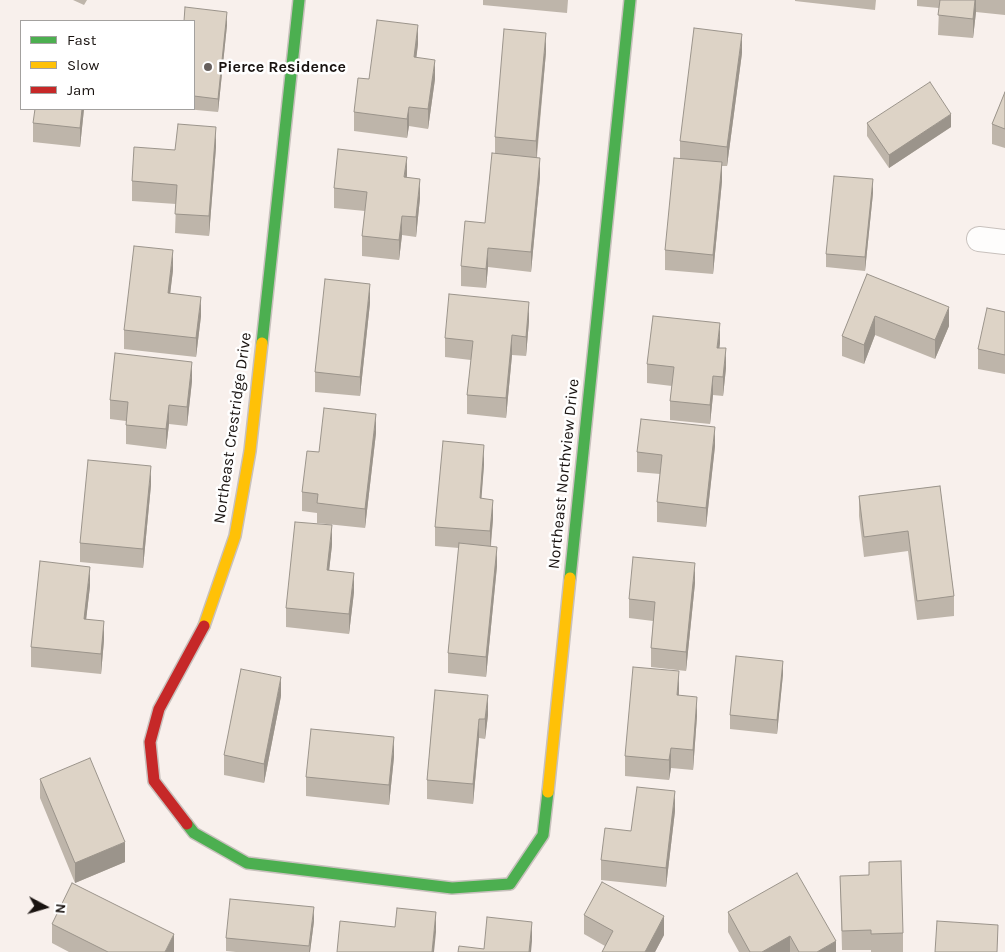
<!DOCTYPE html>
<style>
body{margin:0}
#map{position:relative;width:1005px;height:952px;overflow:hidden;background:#f8f0ec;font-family:Karla,sans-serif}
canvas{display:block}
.legend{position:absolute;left:20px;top:20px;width:175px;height:90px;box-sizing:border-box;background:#fff;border:1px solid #a3a19f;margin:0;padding:6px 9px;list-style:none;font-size:15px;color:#191310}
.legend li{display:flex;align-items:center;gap:10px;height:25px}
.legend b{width:25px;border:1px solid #a3a19f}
.north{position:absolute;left:20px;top:882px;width:50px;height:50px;-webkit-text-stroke:4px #fff;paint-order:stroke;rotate:96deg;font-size:14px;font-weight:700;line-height:20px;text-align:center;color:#191310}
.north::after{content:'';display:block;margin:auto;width:18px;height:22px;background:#191310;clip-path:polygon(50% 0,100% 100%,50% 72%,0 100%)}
</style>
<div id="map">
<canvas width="1005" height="952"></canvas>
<ul class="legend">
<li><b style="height:6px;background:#4caf50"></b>Fast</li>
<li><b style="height:6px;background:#ffc107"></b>Slow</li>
<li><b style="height:6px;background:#c62828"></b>Jam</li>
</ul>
<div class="north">N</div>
</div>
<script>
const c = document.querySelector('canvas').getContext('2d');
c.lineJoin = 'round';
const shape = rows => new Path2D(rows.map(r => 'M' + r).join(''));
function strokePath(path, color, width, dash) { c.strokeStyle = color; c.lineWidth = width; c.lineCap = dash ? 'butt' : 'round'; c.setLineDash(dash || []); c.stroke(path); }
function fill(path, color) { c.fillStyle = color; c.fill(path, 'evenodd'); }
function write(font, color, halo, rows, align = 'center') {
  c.font = font + ' Karla,sans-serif'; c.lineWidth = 5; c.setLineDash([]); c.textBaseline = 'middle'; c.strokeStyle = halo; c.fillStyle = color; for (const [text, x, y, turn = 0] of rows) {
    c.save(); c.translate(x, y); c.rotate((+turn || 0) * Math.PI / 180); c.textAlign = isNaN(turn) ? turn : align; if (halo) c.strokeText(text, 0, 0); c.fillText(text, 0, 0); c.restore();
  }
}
const street = shape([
 [979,239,1005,242]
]);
const fast = shape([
 [262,343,299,0],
 [570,578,630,0],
 [187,824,194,833,247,863,452,888,510,884,543,835,548,792]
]);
const slow = shape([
 [204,626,235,536,250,451,262,343],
 [548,792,570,578]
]);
const jam = shape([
 [187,824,154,781,150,742,159,709,204,626]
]);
strokePath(street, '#c8c1bd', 26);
strokePath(fast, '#c8c1bd', 14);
strokePath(slow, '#c8c1bd', 14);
strokePath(jam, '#c8c1bd', 14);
strokePath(street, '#fefdfc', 24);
strokePath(fast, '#4caf50', 11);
strokePath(slow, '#ffc107', 11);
strokePath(jam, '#c62828', 11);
fill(shape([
 [73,0,87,0,84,5],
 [483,0,568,0,567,13,483,5],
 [795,0,876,0,875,10,795,1],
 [917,0,1005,0,1005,15,976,12,973,38,938,35,939,8,917,6],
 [194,21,227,25,218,112,186,109,194,109],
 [418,44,416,58,435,79,428,129,409,126,407,138,354,131,354,112,369,79],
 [546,52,537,157,540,177,531,272,488,267,486,288,461,286,461,266,485,223,495,153,495,137],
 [742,53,727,166,722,166,722,181,713,274,665,270,665,250,680,158,680,141],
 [1005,92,1005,148,992,144,992,124],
 [84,109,80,147,33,142,33,123],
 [867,123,951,127,889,168,867,136],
 [216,147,209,236,175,233,176,204,132,201,132,181,175,150],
 [406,177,420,198,416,237,402,235,399,260,362,256,362,236,365,211,334,208,334,188],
 [873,193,865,271,826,267,826,254],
 [173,270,170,293,201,316,196,357,124,349,124,330],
 [867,274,949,326,935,359,875,335,864,364,842,356,842,336],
 [370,303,360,396,315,392,315,372],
 [1005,312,1005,374,978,369,978,349],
 [529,321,526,356,512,355,506,418,467,414,467,395,471,360,445,357,445,338],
 [720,343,719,348,726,368,723,396,713,395,710,424,670,420,670,401,672,386,647,383,647,364],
 [192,381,187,426,169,424,166,449,126,444,126,421,110,419,110,400],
 [376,433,365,528,317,523,317,513,302,511,302,492,319,452],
 [715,446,706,527,657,522,657,502,660,474,637,472,637,452],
 [484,465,481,498,493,519,491,546,497,566,486,677,448,673,448,653,459,548,435,546,435,527],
 [151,485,143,568,80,562,80,543],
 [940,486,954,596,954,616,917,620,908,551,864,557,859,516,859,496],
 [332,545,329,570,354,592,349,634,286,627,286,608],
 [695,583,686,671,651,667,651,648,653,621,629,618,629,599],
 [90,586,86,619,104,640,101,674,31,667,31,647],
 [783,674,777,734,730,729,730,715],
 [435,690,488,715,485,739,479,738,473,804,427,799,427,780],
 [679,690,679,695,697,716,693,770,671,768,669,780,625,776,625,756],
 [281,696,264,783,224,775,224,755],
 [394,757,389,805,306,796,306,777],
 [40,779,125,862,75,883,40,798],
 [675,811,666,887,601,880,601,860,631,831],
 [840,876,903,933,903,952,871,952,871,950,842,950],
 [728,912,836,952,739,952,728,932],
 [584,915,664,935,655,952,602,952,605,946,584,934],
 [314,921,310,952,236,952,226,951,226,938],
 [52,924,174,952,69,952,52,943]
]), '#beb5aa');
fill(shape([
 [975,0,976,0,976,12,973,38,973,19],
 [227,12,227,25,218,112,218,99],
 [418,25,418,44,414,77,414,57],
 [546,33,546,52,536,161,536,141],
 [742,34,742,53,727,166,727,147],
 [435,60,435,79,428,129,428,109],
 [409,107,409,126,407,138,407,119],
 [82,109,84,109,80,147,80,128],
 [951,114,951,127,889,168,889,155],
 [216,127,216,147,209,236,209,216],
 [407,157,407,176,404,197,404,177],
 [540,158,540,177,531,272,531,252],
 [722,162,722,181,713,274,713,255],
 [420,179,420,198,416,237,416,217],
 [873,179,873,193,865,271,865,257],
 [402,216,402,235,399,260,399,240],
 [488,248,488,267,486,288,486,269],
 [173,250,173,270,168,312,168,293],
 [370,284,370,303,360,396,360,377],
 [201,297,201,316,196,357,196,338],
 [529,302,529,321,526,356,526,337],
 [949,307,949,326,935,359,935,340],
 [875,316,875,335,864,364,864,345],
 [720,323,720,343,717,367,717,348],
 [512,335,512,355,506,418,506,398],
 [726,348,726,368,723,396,723,377],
 [192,362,192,381,187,426,187,407],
 [713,376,713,395,710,424,710,405],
 [169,405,169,424,166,449,166,429],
 [376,414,376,433,365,528,365,509],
 [715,427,715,446,706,527,706,508],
 [484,445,484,465,480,518,480,498],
 [151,466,151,485,143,568,143,549],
 [493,500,493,519,490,551,490,531],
 [332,525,332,545,327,589,327,570],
 [497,547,497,566,486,677,486,657],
 [695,563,695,583,686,671,686,652],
 [90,567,90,586,84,638,84,619],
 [354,573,354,592,349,634,349,614],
 [104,621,104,640,101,674,101,654],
 [783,661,783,674,777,734,777,720],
 [679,671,679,690,677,715,677,695],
 [281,677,281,696,264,783,264,764],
 [488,695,488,715,485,739,485,719],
 [697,697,697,716,693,770,693,750],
 [479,719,479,738,473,804,473,784],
 [394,737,394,757,389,805,389,785],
 [671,748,671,768,669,780,669,760],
 [675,791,675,811,666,887,666,868],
 [125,842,125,862,75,883,75,863],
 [314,907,314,921,310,952,309,952],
 [436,912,436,932,434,952,432,952],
 [664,916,664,935,655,952,645,952],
 [532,922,532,941,531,952,529,952],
 [174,934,174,952,165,952],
 [790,936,790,952,762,952],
 [836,941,836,952,817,952]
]), '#9b948b');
const building = shape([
 [940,0,975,0,973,19,938,15,940,0],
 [185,7,227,12,218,99,194,96,194,21,184,21,185,7],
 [377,20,418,25,414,57,435,60,428,109,409,107,407,119,354,112,358,78,369,79,377,20],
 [694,28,742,34,727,147,680,141,694,28],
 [504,29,546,33,536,141,495,137,504,29],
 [930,82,951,114,889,155,867,123,930,82],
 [1005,92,1005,129,992,124,1005,92],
 [35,109,82,109,80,128,33,123,35,109],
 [178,124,216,127,209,216,175,214,177,185,132,181,134,147,175,150,178,124],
 [338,149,407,157,404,177,420,179,416,217,402,216,399,240,362,236,367,192,334,188,338,149],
 [492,153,540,158,531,252,488,248,486,269,461,266,465,221,485,223,492,153],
 [674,158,722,162,713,255,665,250,674,158],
 [834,176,873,179,865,257,826,254,834,176],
 [134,246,173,250,168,293,201,297,196,338,124,330,134,246],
 [867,274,949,307,935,340,875,316,864,345,842,336,867,274],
 [325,279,370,284,360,377,315,372,325,279],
 [449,294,529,302,526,337,512,335,506,398,467,395,473,341,445,338,449,294],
 [987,308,1005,312,1005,355,978,349,987,308],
 [653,316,720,323,717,348,726,348,723,377,713,376,710,405,670,401,674,367,647,364,653,316],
 [115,353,192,362,187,407,169,405,166,429,126,425,128,402,110,400,115,353],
 [324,408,376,414,365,509,317,503,318,494,302,492,307,451,319,452,324,408],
 [641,419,715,427,706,508,657,502,662,455,637,452,641,419],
 [443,441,484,445,480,498,493,500,490,531,435,527,443,441],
 [88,460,151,466,143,549,80,543,88,460],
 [940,486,954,596,917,601,908,531,864,537,859,496,940,486],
 [295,522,332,525,327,570,354,573,349,614,286,608,295,522],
 [459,543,497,547,486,657,448,653,459,543],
 [633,557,695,563,686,652,651,648,655,602,629,599,633,557],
 [40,561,90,567,84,619,104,621,101,654,31,647,40,561],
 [736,656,783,661,777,720,730,715,736,656],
 [633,667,679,671,677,695,697,697,693,750,671,748,669,760,625,756,633,667],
 [241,669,281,677,264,764,224,755,241,669],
 [435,690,488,695,485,719,479,719,473,784,427,780,435,690],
 [311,729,394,737,389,785,306,777,311,729],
 [90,758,125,842,75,863,40,779,90,758],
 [637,787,675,791,666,868,601,860,605,828,631,831,637,787],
 [901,861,903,933,871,934,871,930,842,931,840,876,869,875,869,862,901,861],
 [797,873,836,941,817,952,799,952,790,936,762,952,750,952,728,912,797,873],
 [602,882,664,916,645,952,602,952,613,931,584,915,602,882],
 [72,883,174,934,165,952,108,952,52,924,72,883],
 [230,899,314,907,309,946,226,938,230,899],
 [397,908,436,912,432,952,337,952,340,921,395,927,397,908],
 [487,917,532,922,529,952,458,952,459,946,484,949,487,917],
 [937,921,998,925,997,952,935,952,937,921]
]);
fill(building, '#ddd3c6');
strokePath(building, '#9b948b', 1);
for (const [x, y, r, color] of [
 [208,67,5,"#67605d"]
]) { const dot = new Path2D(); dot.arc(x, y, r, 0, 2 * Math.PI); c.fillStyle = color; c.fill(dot); strokePath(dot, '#fff', 2); }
write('bold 16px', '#191310', '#fff', [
 ["Pierce Residence",218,67]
], 'left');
write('16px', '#191310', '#fff', [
 ["Northeast Crestridge Drive",233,428,-82],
 ["Northeast Northview Drive",564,474,-84]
]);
</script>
